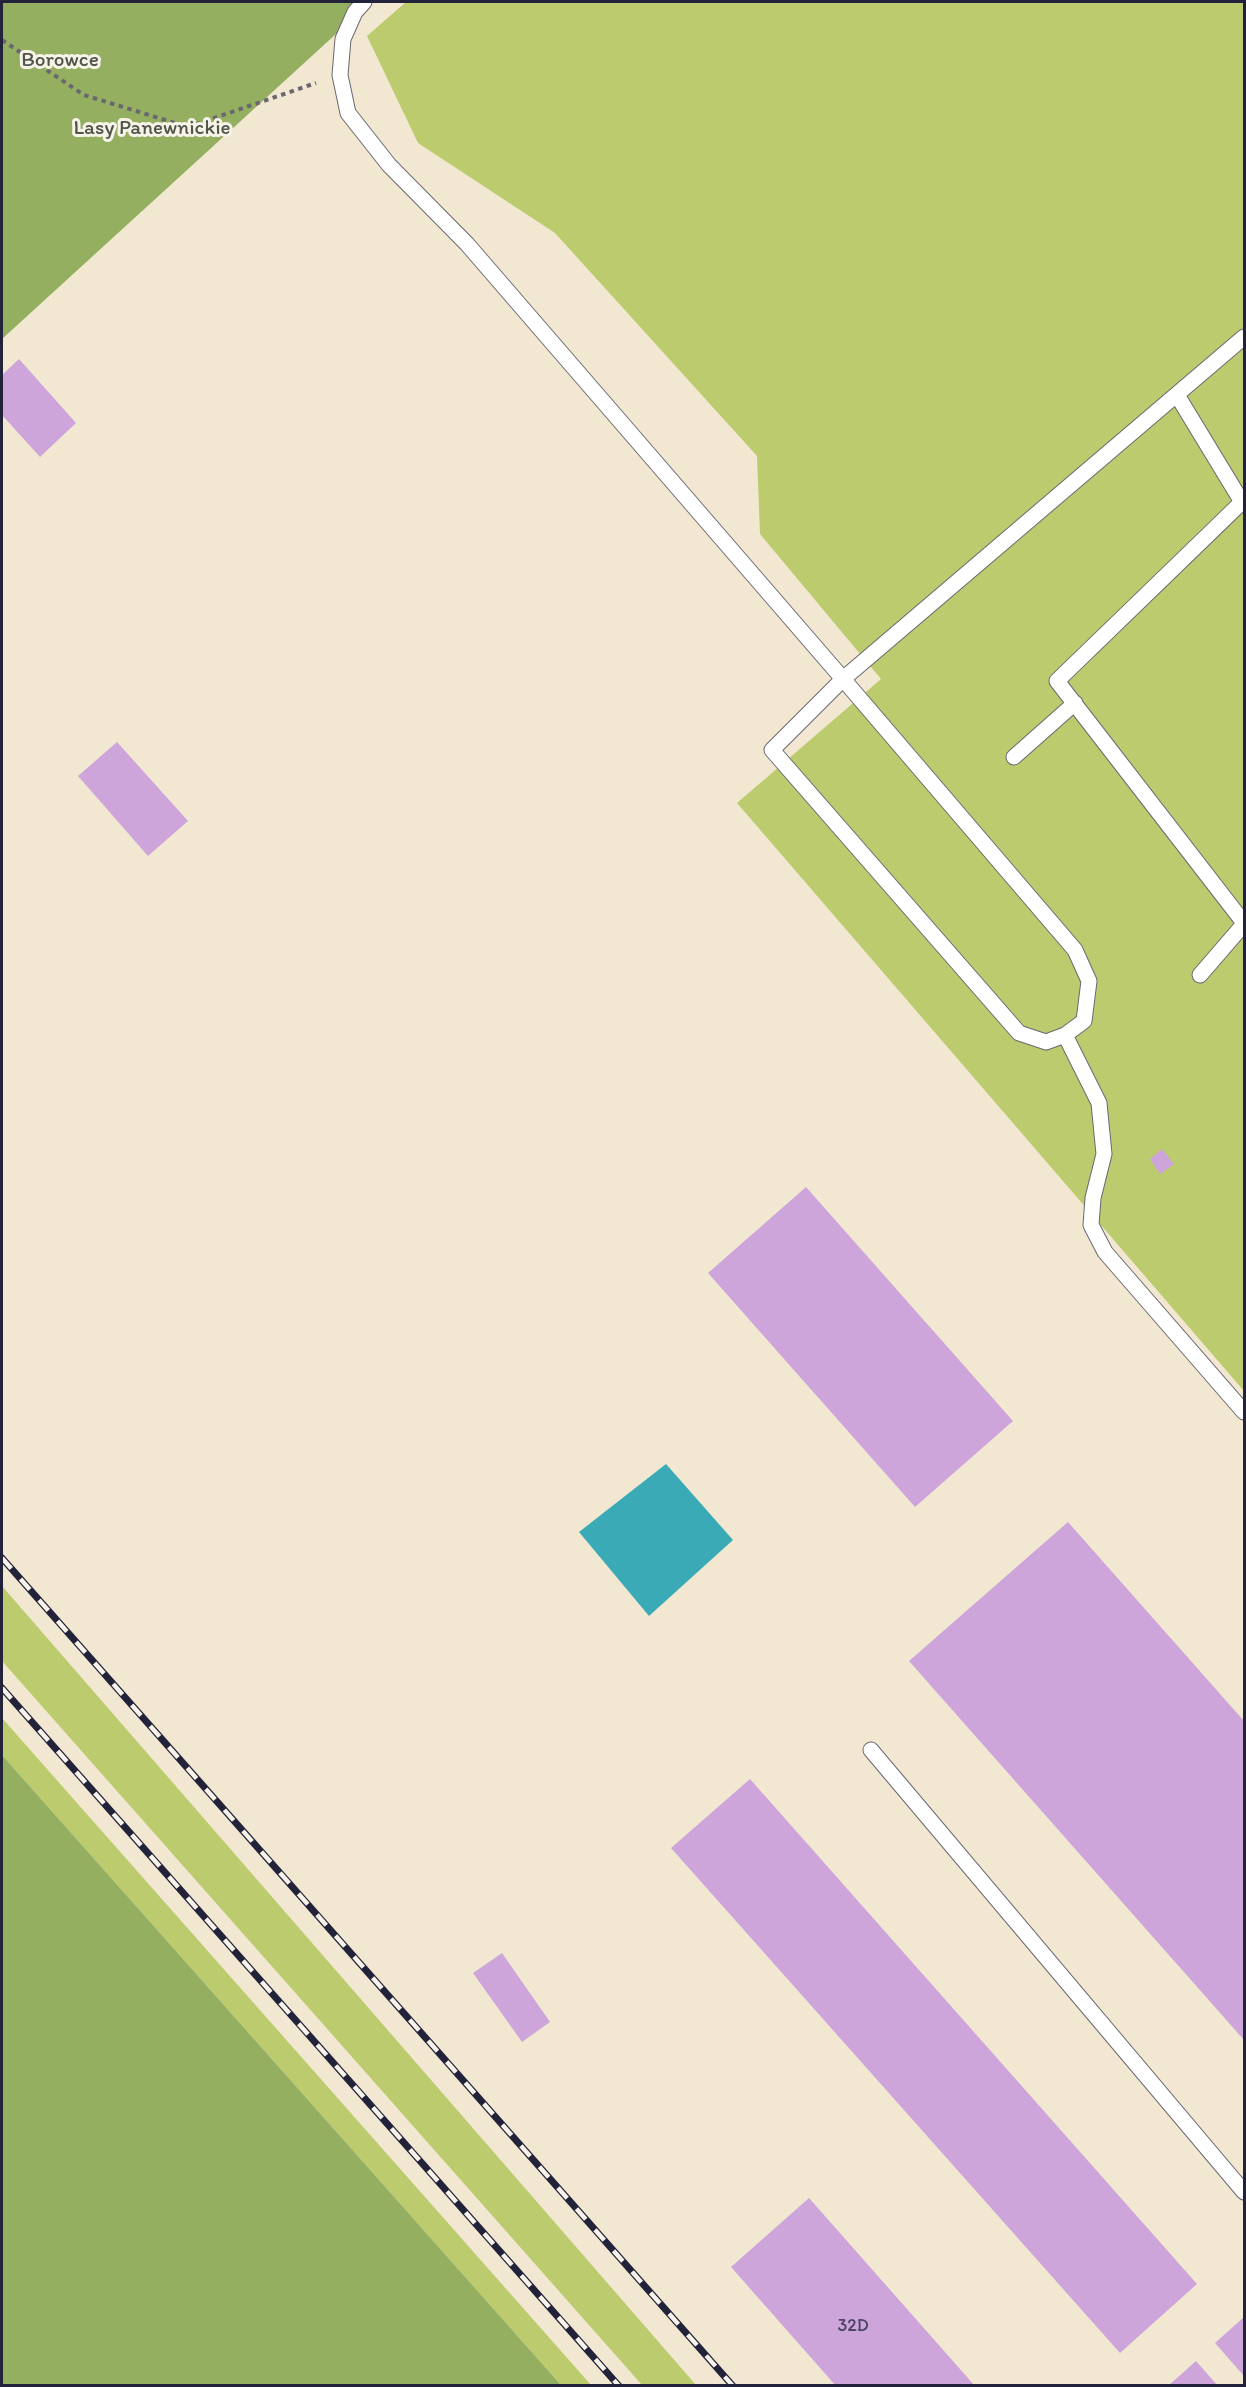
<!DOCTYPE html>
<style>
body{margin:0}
#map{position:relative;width:1246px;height:2387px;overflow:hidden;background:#f2e8d2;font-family:Itim,sans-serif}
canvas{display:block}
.frame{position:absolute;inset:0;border:3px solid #22223b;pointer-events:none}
</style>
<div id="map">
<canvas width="1246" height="2387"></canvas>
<div class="frame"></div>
</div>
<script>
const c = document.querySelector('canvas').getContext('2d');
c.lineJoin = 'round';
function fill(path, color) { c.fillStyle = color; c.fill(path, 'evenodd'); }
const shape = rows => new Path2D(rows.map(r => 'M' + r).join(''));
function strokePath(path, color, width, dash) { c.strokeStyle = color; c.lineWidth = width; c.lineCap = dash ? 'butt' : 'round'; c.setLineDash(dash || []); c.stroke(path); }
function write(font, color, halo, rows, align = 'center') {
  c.font = font + ' Itim,sans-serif'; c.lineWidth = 6; c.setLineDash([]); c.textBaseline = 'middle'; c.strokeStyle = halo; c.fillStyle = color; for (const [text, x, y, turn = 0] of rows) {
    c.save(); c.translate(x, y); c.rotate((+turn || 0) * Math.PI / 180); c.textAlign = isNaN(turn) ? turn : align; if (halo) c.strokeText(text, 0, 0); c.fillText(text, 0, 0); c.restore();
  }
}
fill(shape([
 [406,2,1244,2,1244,1391,737,803,881,679,760,534,757,456,555,233,418,143,367,36],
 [2,1586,696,2385,642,2385,2,1661],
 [2,1718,591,2385,561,2385,2,1755]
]), '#bbcb6d');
fill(shape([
 [2,2,371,2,2,339],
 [2,1755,561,2385,2,2385]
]), '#94af60');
fill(shape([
 [666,1464,733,1540,649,1616,579,1532]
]), '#3aabb6');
fill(shape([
 [19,359,76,423,40,457,2,415,2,375],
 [117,742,188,821,148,856,78,776],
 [1162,1149,1174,1164,1160,1174,1150,1159],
 [806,1187,1013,1421,915,1507,708,1273],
 [1068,1522,1244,1721,1244,2040,909,1661],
 [750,1779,1197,2284,1120,2353,671,1848],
 [502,1953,550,2022,522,2042,473,1973],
 [809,2198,975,2386,836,2386,731,2267],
 [1244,2317,1244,2376,1215,2343],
 [1196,2361,1218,2386,1168,2386]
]), '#cda5db');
const lane = shape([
 [364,2,355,12,343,39,340,75,348,113,389,165,467,244,843,679,1244,337],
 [1177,395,1242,502,1057,681,1244,923],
 [843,679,1075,950,1089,981,1084,1021,1065,1035,1046,1042,1019,1033,772,750,843,679],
 [1014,757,1075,703],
 [1200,975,1244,924],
 [1065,1035,1099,1103,1104,1154,1093,1198,1091,1225,1105,1252,1244,1412],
 [871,1750,1244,2192]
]);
strokePath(lane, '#6b6770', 17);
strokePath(shape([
 [2,40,84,95,188,127,316,83]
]), '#6b6770', 4, [4.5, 4.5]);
strokePath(lane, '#fff', 15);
const rail = shape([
 [2,1558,733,2386],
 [2,1688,619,2386]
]);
strokePath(rail, '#22223b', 7);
strokePath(rail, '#f7f3e8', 4.5, [14]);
write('18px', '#4d4363', null, [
 ["32D",853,2326]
]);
write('21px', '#50554a', '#f7f3e8', [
 ["Borowce",60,61],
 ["Lasy Panewnickie",152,129]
]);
</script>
